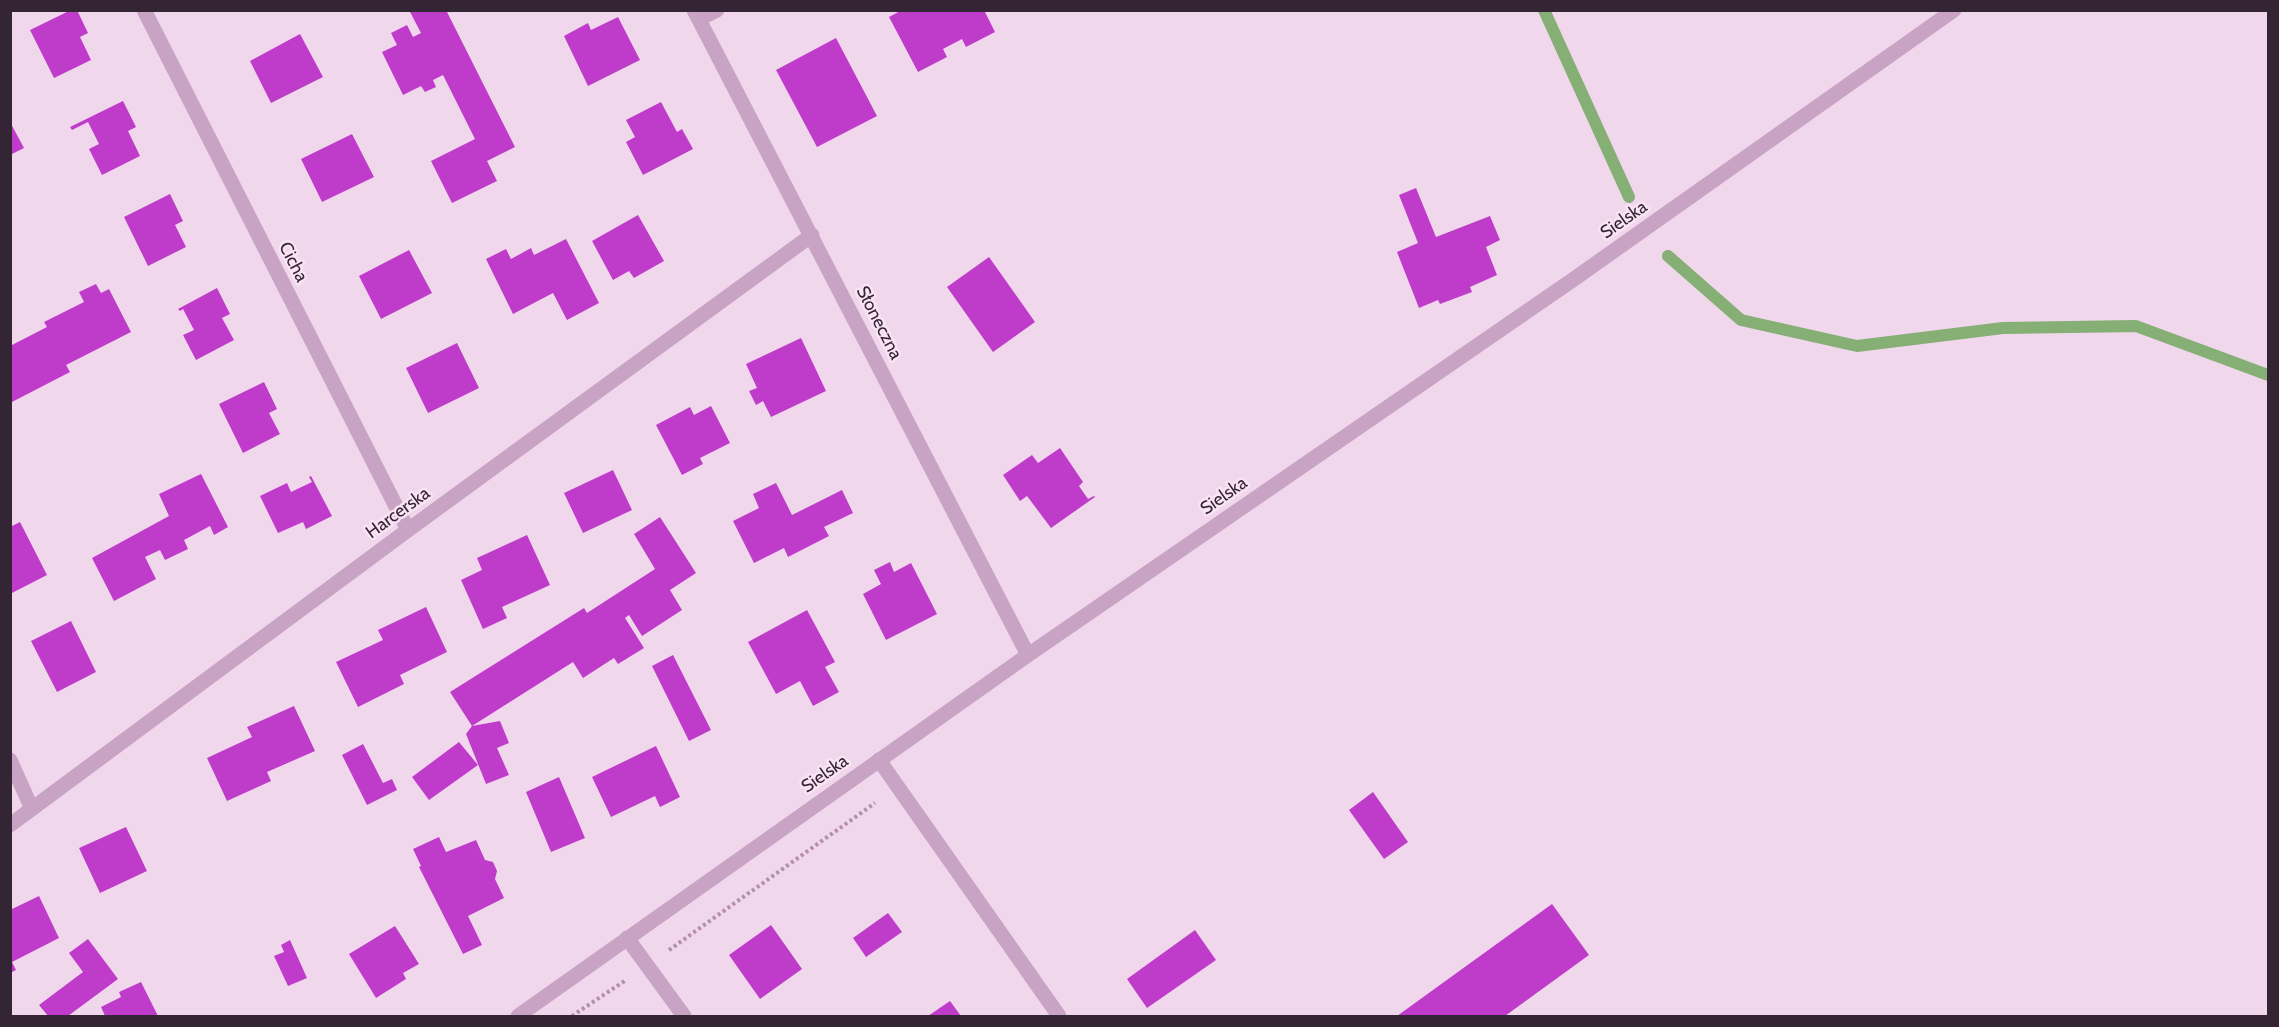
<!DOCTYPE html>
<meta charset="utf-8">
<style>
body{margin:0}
#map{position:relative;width:2279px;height:1027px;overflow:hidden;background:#f1d7ec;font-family:Cabin,sans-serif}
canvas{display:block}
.frame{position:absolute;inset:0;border:12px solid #342534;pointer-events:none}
</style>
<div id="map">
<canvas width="2279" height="1027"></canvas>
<div class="frame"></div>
</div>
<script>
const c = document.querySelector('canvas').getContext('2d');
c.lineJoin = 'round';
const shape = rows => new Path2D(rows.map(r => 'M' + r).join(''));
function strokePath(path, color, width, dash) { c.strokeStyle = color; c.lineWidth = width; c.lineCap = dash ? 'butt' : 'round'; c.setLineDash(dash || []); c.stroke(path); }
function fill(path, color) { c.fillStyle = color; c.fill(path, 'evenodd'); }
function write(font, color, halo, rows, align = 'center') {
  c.font = font + ' Cabin,sans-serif'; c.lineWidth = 5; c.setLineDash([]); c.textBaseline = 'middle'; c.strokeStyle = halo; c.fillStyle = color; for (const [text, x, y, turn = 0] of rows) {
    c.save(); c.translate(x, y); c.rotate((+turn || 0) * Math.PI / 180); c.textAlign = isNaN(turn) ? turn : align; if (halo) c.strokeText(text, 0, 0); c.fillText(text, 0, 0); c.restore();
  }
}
strokePath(shape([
 [1544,10,1629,197],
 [1668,256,1741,320,1857,346,2003,328,2136,326,2268,375]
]), '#85af75', 12);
fill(shape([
 [71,10,77,10,88,33,80,37,91,60,54,78,30,30],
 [409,10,446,10,515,147,487,161,497,181,452,203,431,161,475,139,443,75,433,80,436,87,425,92,421,86,403,95,382,52,397,45,391,33,407,25,413,37,421,33],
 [902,10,984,10,995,32,966,47,962,39,943,49,947,57,918,72,889,17],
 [618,17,640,60,588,86,564,36,588,23,591,30],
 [300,34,323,77,271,103,250,61],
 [836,38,877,116,817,147,776,70],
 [123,101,136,127,128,131,140,156,102,175,89,149,99,144,88,122,72,130,70,127],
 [661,102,677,132,682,129,693,149,643,175,626,142,635,137,626,120],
 [10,122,24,148,10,155],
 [352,134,374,177,322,202,301,159],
 [1416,188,1436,237,1490,216,1500,240,1486,247,1497,275,1470,287,1472,292,1440,304,1438,300,1419,308,1397,252,1418,243,1399,195],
 [170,194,183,221,175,225,186,247,148,266,124,217],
 [638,215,664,261,634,278,629,271,613,280,592,241],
 [566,239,599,303,567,320,553,293,513,314,486,259,506,249,511,259,531,248,534,255],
 [409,250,432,293,381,319,359,276],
 [989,257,1035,322,993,352,947,287],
 [96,284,101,293,109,289,131,332,66,365,70,372,12,402,10,346,47,327,44,322,84,302,79,292],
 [217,288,230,314,222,318,234,340,196,360,183,335,194,330,183,309,180,311,178,309],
 [801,338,826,391,771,417,763,401,756,405,749,391,757,388,746,364],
 [457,343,479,388,428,413,406,368],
 [264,382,277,409,269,413,280,434,243,453,219,404],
 [711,406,730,443,700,458,703,464,682,475,656,425,690,407,694,415],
 [1060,448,1083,482,1079,486,1088,499,1094,496,1095,497,1051,528,1027,496,1020,501,1003,475,1032,455,1038,463],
 [613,470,632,510,583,533,564,493],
 [201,474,228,527,214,535,210,526,184,540,188,549,165,560,160,550,145,557,156,579,114,601,92,558,169,516,159,494],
 [311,476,332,516,306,529,303,522,278,533,260,496,287,483,291,492,312,482,309,477],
 [776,483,792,515,842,490,853,513,824,527,829,536,788,557,784,548,754,563,733,521,759,508,753,494],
 [660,517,696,573,670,590,682,610,642,636,629,615,625,618,644,648,618,664,614,658,583,678,573,662,472,726,500,721,509,743,497,748,509,775,486,784,466,734,472,726,450,692,584,608,587,613,655,569,634,534],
 [20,522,47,575,10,594,10,527],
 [527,535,550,585,502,607,507,618,483,629,461,580,482,570,477,558],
 [890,562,894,572,911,563,937,614,886,640,863,594,881,584,874,570],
 [426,607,447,652,400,675,404,684,358,707,336,662,383,640,378,630],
 [807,610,835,662,825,667,839,692,813,706,800,681,776,694,748,642],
 [71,621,96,672,57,692,31,641],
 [673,655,711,730,689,741,652,666],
 [294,706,315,751,267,772,271,781,227,801,207,758,252,737,247,727],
 [459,742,478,765,429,800,412,777],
 [363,744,383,783,392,779,397,790,367,805,342,755],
 [656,746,680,797,660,807,655,796,611,817,592,777],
 [559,777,585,838,551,852,526,792],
 [1373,792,1408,842,1384,859,1349,810],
 [126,827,147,871,100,893,79,848],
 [439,837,446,852,476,840,485,860,493,862,497,871,495,879,504,898,468,916,482,945,463,954,419,867,421,866,413,849],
 [39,896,59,938,12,962,16,970,10,973,10,910],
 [1552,904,1589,955,1505,1016,1397,1016],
 [888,913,902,932,866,957,853,938],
 [771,925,802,969,760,999,729,955],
 [395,926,419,964,403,973,406,979,376,998,349,954],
 [1195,930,1216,960,1147,1008,1127,979],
 [88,939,118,979,68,1016,48,1016,39,1005,83,972,69,953],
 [290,940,307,978,288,986,274,956,284,952,281,945],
 [141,982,158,1016,105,1016,101,1007,121,997,119,992],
 [950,1001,961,1016,928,1016]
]), '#bf3cca');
strokePath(shape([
 [669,950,875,803],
 [572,1016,626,980]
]), '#b58db1', 4, [3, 3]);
strokePath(shape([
 [879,760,1059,1016]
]), '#c9a3c4', 15);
strokePath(shape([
 [144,10,408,530],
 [694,10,1028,655],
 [699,19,717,10],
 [10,760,32,809],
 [10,825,408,530,812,235],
 [627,938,684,1016],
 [518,1016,1028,655,1574,279,1954,10]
]), '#c9a3c4', 15);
write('18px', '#342534', '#f9e3f4', [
 ["Sielska",1624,220,-35],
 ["Cicha",293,262,63],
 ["Słoneczna",879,323,63],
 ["Sielska",1224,496,-35],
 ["Harcerska",398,513,-36],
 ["Sielska",825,774,-35]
]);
</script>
